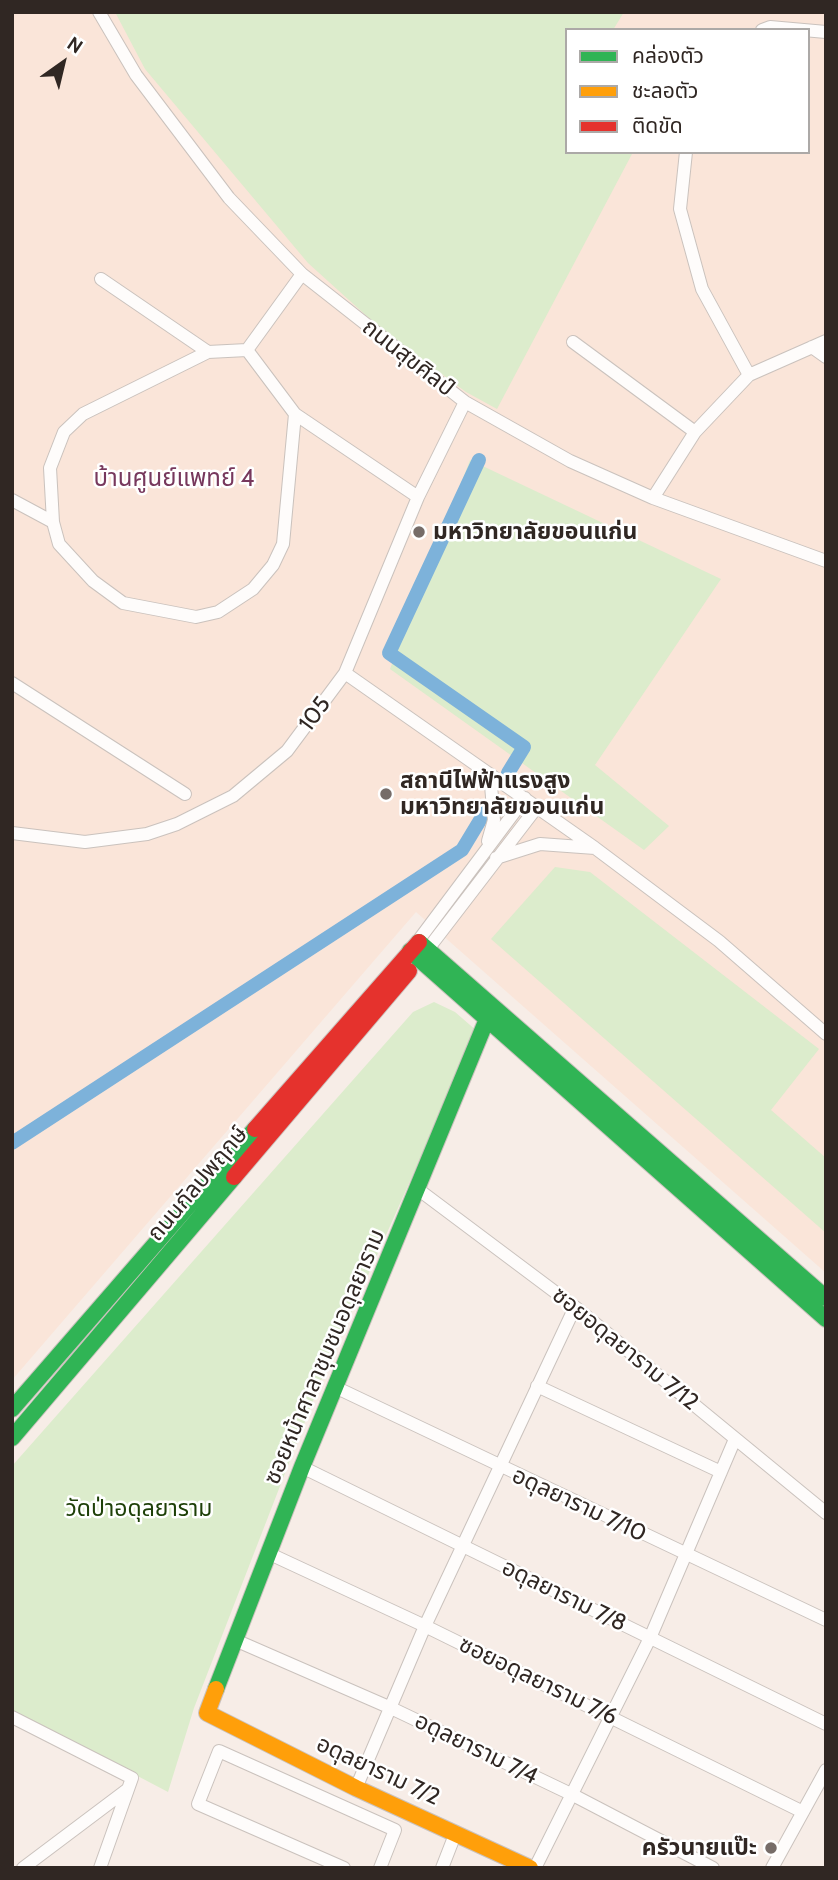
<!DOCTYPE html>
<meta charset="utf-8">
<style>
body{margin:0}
#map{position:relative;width:838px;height:1880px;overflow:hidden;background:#f7ede7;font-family:Cabin,"Noto Sans Thai",sans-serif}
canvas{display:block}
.frame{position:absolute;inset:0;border:14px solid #302723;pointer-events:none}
.legend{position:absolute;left:565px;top:28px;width:245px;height:126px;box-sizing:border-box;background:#fff;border:2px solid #aca9a7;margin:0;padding:9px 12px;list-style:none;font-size:21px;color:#302723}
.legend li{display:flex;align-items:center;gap:14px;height:35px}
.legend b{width:35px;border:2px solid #aca9a7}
.north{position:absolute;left:28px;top:28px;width:70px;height:70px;-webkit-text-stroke:5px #fff;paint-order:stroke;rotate:34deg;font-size:19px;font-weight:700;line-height:28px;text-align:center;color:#302723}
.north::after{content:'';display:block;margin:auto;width:24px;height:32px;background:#302723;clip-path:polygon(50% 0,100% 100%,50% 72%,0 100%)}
</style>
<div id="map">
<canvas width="838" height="1880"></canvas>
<div class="frame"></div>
<ul class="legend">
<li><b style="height:9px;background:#30b455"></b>คล่องตัว</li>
<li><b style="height:9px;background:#ff9f0a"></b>ชะลอตัว</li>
<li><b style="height:9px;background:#e5322d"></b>ติดขัด</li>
</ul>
<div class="north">N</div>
</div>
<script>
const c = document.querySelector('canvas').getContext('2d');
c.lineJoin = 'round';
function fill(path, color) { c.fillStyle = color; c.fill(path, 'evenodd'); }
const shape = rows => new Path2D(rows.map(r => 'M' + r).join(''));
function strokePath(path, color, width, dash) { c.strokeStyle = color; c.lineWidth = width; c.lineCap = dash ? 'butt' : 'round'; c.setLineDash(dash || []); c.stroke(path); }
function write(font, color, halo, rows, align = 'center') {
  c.font = font + ' Cabin,"Noto Sans Thai",sans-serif'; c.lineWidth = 5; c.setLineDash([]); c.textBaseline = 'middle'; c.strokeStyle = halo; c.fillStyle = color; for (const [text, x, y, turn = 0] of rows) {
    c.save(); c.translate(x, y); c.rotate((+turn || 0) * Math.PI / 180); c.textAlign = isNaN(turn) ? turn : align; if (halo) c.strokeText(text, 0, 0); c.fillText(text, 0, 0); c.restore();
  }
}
fill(shape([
 [12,12,826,12,826,1273,416,912,12,1380],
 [567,30,808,30,808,152,567,152]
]), '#fae5d9');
fill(shape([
 [115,12,624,12,613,30,567,30,567,152,632,154,497,409,466,392,381,329,308,263,145,69],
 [470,460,721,579,595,765,669,826,644,850,390,669],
 [555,867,590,872,819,1049,771,1110,826,1158,826,1233,491,939],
 [434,1002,455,1012,477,1031,320,1383,194,1708,168,1792,12,1710,12,1466,413,1012]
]), '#dceccc');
strokePath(shape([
 [479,460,389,653,524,747,508,773],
 [12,1143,462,850,488,807]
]), '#7db2da', 14);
const street = shape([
 [99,12,136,75,229,198,302,274,465,402,570,461,653,498,826,561],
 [762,30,770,27,826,32],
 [686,152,680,209,702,289,749,375],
 [101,279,208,352],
 [573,342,695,432],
 [812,347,826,357],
 [247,350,302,274],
 [295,414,418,497],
 [653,498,695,432,749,375,826,341],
 [12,500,53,522,59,544,93,581,123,603,196,617,218,612,253,589,273,565,283,544,295,414,247,350,208,352,83,414,64,432,50,468,53,522],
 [345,673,595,848,719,941,826,1034],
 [12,683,185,794],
 [12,833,85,842,147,834,177,824,233,796,287,751,345,673,418,497,465,402],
 [488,841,494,820,490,774],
 [496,858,540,844,595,848],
 [418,941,525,798],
 [428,949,537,807],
 [419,1190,575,1307,826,1513],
 [537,1386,721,1472],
 [335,1387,826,1620],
 [302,1467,826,1724],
 [270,1554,425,1626,803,1812],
 [235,1640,391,1708,573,1795,713,1868],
 [12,1717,132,1778,100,1868],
 [356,1788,425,1626,575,1307],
 [23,1868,128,1789],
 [344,1868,198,1804,219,1751,395,1830,380,1868],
 [442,1868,456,1832],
 [535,1868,650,1638,735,1439],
 [772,1868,826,1770]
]);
const fast = shape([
 [419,942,826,1298],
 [410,951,826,1319],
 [12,1409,255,1129],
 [12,1438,234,1177],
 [216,1689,302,1467,487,1019]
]);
const slow = shape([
 [216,1689,207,1713,356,1788,530,1868]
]);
const jam = shape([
 [255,1129,419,942],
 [234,1177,409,971]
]);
strokePath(street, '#cac2bd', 14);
strokePath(fast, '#cac2bd', 18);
strokePath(slow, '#cac2bd', 18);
strokePath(jam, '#cac2bd', 18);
strokePath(street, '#fefcfb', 12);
strokePath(fast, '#30b455', 16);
strokePath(slow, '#ff9f0a', 16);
strokePath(jam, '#e5322d', 16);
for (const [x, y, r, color] of [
 [419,532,7,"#766c68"],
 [386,794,7,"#766c68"],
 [771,1848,7,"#766c68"]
]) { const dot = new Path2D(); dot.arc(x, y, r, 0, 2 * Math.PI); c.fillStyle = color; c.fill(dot); strokePath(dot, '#fff', 2.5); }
write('23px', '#302723', '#fff', [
 ["ถนนสุขศิลป์",408,358,38],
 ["105",315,714,-54],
 ["ถนนกัลปพฤกษ์",198,1184,-50],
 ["ซอยอดุลยาราม 7/12",625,1349,39],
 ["ซอยหน้าศาลาชุมชนอดุลยาราม",325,1357,-67],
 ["อดุลยาราม 7/10",579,1505,25],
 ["อดุลยาราม 7/8",564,1596,26],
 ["ซอยอดุลยาราม 7/6",538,1681,26],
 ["อดุลยาราม 7/4",476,1749,26],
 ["อดุลยาราม 7/2",378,1771,25]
]);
write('bold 23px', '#302723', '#fff', [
 ["มหาวิทยาลัยขอนแก่น",433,532],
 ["สถานีไฟฟ้าแรงสูง",400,781],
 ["มหาวิทยาลัยขอนแก่น",400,807],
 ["ครัวนายแป๊ะ",757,1848,"right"]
], 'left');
write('23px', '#1e4008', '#fff', [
 ["วัดป่าอดุลยาราม",139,1509]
]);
write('24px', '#77385d', '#fff', [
 ["บ้านศูนย์แพทย์ 4",174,479]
]);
</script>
